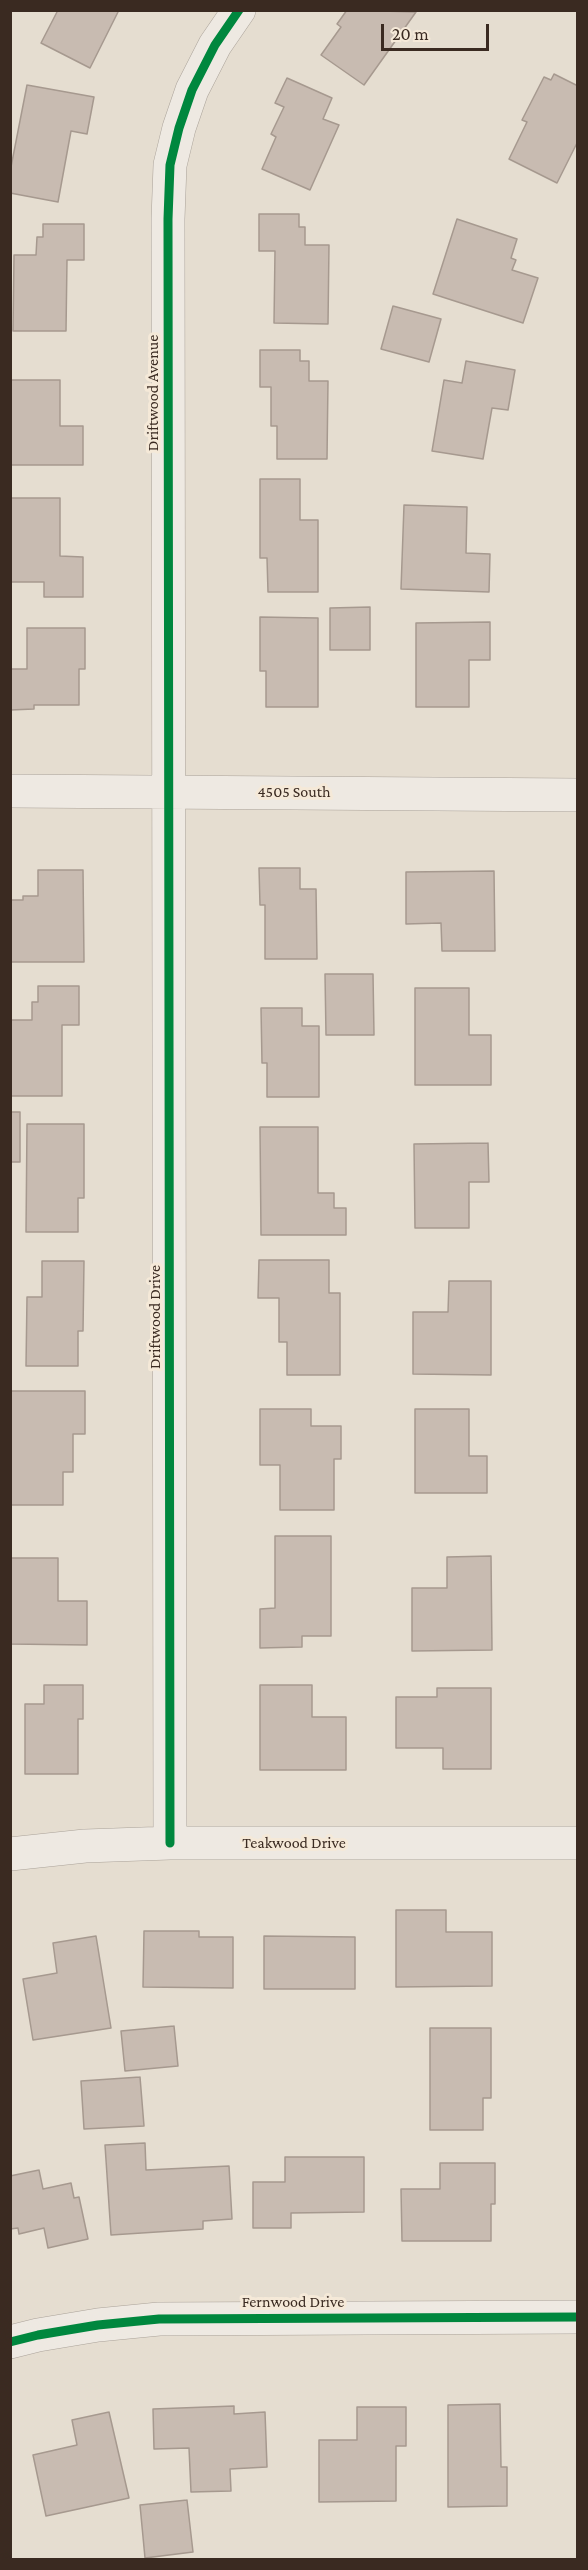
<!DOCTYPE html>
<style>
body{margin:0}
#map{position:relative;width:588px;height:2570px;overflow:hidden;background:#e5ddd0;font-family:"Crimson Pro",serif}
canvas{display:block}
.frame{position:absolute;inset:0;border:12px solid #3a2a21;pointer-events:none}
.scale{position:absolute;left:381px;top:24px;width:108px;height:27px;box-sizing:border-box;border:3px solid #3a2a21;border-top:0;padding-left:8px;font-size:18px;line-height:21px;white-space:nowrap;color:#3a2a21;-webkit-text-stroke:4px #f5e9d8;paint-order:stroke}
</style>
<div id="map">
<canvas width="588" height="2570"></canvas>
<div class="frame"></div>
<div class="scale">20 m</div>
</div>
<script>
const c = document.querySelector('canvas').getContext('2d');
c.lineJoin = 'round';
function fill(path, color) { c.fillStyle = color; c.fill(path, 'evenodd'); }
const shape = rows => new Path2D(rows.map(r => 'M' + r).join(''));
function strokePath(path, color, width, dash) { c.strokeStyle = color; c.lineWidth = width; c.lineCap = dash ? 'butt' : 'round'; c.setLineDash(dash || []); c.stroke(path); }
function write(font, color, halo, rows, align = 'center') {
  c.font = font + ' "Crimson Pro",serif'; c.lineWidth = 6; c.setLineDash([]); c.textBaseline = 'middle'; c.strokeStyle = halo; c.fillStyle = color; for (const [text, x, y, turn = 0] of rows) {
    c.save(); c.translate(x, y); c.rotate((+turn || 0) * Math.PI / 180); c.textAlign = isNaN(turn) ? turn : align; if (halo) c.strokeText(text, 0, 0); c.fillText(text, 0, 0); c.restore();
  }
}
const building = shape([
 [58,10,119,10,90,68,41,43,58,10],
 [347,10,416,12,364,85,321,55,341,27,337,24,347,10],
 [554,74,578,86,578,141,557,183,509,159,527,122,522,120,544,77,551,80,554,74],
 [287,78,332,98,323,119,339,125,310,190,262,169,276,137,271,134,284,107,275,103,287,78],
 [27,85,94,97,87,134,71,131,58,202,10,193,10,172,27,85],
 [259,214,299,214,299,227,305,227,305,245,329,245,328,324,274,323,275,251,259,251,259,214],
 [457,219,517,239,511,258,516,260,512,270,538,278,523,323,433,294,457,219],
 [43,224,84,224,84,260,67,260,66,331,13,331,14,255,36,255,37,237,43,237,43,224],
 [393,306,441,319,429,362,381,349,393,306],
 [260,350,300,350,300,361,309,361,309,381,328,381,327,459,277,459,277,426,271,426,271,387,260,387,260,350],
 [466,361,515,370,508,410,492,408,483,459,432,451,444,380,462,383,466,361],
 [10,380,60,380,60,426,83,426,83,465,10,465,10,380],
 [260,479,300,479,300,520,318,520,318,592,268,592,267,558,260,558,260,479],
 [10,498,60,498,60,556,83,557,83,597,44,597,44,582,10,582,10,498],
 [404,505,467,507,466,553,490,554,489,592,401,589,404,505],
 [370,607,370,650,330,650,330,608,370,607],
 [260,617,318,618,318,707,266,707,266,671,260,671,260,617],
 [490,622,490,660,469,660,469,707,416,707,416,623,490,622],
 [27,628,85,628,85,669,79,669,79,705,34,705,34,709,10,710,10,669,27,669,27,628],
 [259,868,300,868,300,889,316,889,317,959,265,959,265,905,260,905,259,868],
 [38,870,83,870,84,962,10,962,10,900,23,900,23,896,38,896,38,870],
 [494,871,495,951,442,951,441,923,406,924,406,872,494,871],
 [325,974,373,974,374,1035,326,1035,325,974],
 [38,986,79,986,79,1025,62,1025,62,1096,10,1096,10,1020,32,1020,32,1002,38,1002,38,986],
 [415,988,469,988,469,1035,491,1035,491,1085,415,1085,415,988],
 [261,1008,302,1008,302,1026,319,1026,319,1097,267,1097,267,1063,262,1063,261,1008],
 [10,1112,20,1112,20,1162,10,1162,10,1112],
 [27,1124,84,1124,84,1198,78,1198,78,1232,26,1232,27,1124],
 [260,1127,318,1127,318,1193,334,1193,334,1208,346,1208,346,1235,261,1235,260,1127],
 [488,1143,489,1182,469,1182,469,1228,415,1228,414,1144,488,1143],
 [259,1260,329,1260,329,1293,340,1293,340,1375,287,1375,287,1342,279,1342,279,1298,258,1298,259,1260],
 [42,1261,84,1261,83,1331,78,1331,78,1366,26,1366,27,1297,42,1297,42,1261],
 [449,1281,491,1281,491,1375,413,1374,413,1312,448,1312,449,1281],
 [10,1391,85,1391,85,1434,73,1434,73,1472,63,1472,63,1505,10,1505,10,1391],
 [260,1409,311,1409,311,1426,341,1426,341,1459,334,1459,334,1510,280,1510,280,1465,260,1465,260,1409],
 [415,1409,469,1409,469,1456,487,1456,487,1493,415,1493,415,1409],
 [275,1536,331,1536,331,1636,302,1636,302,1647,260,1648,260,1609,275,1608,275,1536],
 [491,1556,492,1650,412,1651,412,1588,447,1588,447,1557,491,1556],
 [10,1558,58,1558,58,1601,87,1601,87,1645,10,1644,10,1558],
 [44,1685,83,1685,83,1719,78,1719,78,1774,25,1774,25,1704,44,1704,44,1685],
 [260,1685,312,1685,312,1717,346,1717,346,1770,260,1770,260,1685],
 [437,1688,491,1688,491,1769,443,1769,443,1748,396,1748,396,1697,437,1697,437,1688],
 [396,1910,446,1910,446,1932,492,1932,492,1986,396,1987,396,1910],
 [144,1931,199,1931,199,1937,233,1937,233,1988,143,1987,144,1931],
 [96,1936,111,2028,33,2040,23,1979,57,1973,53,1943,96,1936],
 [264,1936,355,1937,355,1989,264,1989,264,1936],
 [174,2026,178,2066,125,2071,121,2031,174,2026],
 [430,2028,491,2028,491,2098,483,2098,483,2130,430,2130,430,2028],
 [140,2077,144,2126,84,2129,81,2081,140,2077],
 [145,2143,146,2170,229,2166,232,2219,203,2221,203,2229,111,2235,105,2145,145,2143],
 [285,2157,364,2157,364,2212,291,2213,291,2228,253,2228,253,2182,285,2182,285,2157],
 [440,2163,495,2163,495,2204,491,2204,491,2241,402,2241,401,2189,440,2189,440,2163],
 [39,2170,43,2189,71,2183,74,2198,79,2197,88,2239,48,2248,44,2228,19,2234,18,2228,10,2229,10,2176,39,2170],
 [500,2404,501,2467,507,2467,507,2506,448,2507,448,2405,500,2404],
 [234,2406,234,2414,265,2412,267,2467,230,2469,231,2491,191,2492,189,2448,154,2449,153,2409,234,2406],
 [357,2407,406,2407,406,2446,396,2446,396,2501,319,2502,319,2440,357,2440,357,2407],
 [109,2412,129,2498,46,2516,33,2455,77,2445,72,2420,109,2412],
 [187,2500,193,2552,145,2558,140,2505,187,2500]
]);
fill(building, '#c8bbb1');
strokePath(building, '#a6998f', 1.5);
const minor = shape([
 [10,791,578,795],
 [170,1843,168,219,170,165,179,128,192,90,215,45,239,10],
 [10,1854,85,1846,170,1843,578,1843],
 [10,2342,38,2335,98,2325,159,2319,578,2317]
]);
strokePath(minor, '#aaa299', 34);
strokePath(minor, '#eee9e2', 33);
strokePath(shape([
 [170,1843,168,219,170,165,179,128,192,90,215,45,239,10],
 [10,2342,38,2335,98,2325,159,2319,578,2317]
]), '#00873e', 9);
write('16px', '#3a2a21', '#f5e9d8', [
 ["Driftwood Avenue",153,393,-90],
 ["4505 South",294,792],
 ["Driftwood Drive",155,1317,-90],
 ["Teakwood Drive",294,1843],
 ["Fernwood Drive",293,2302]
]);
</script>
